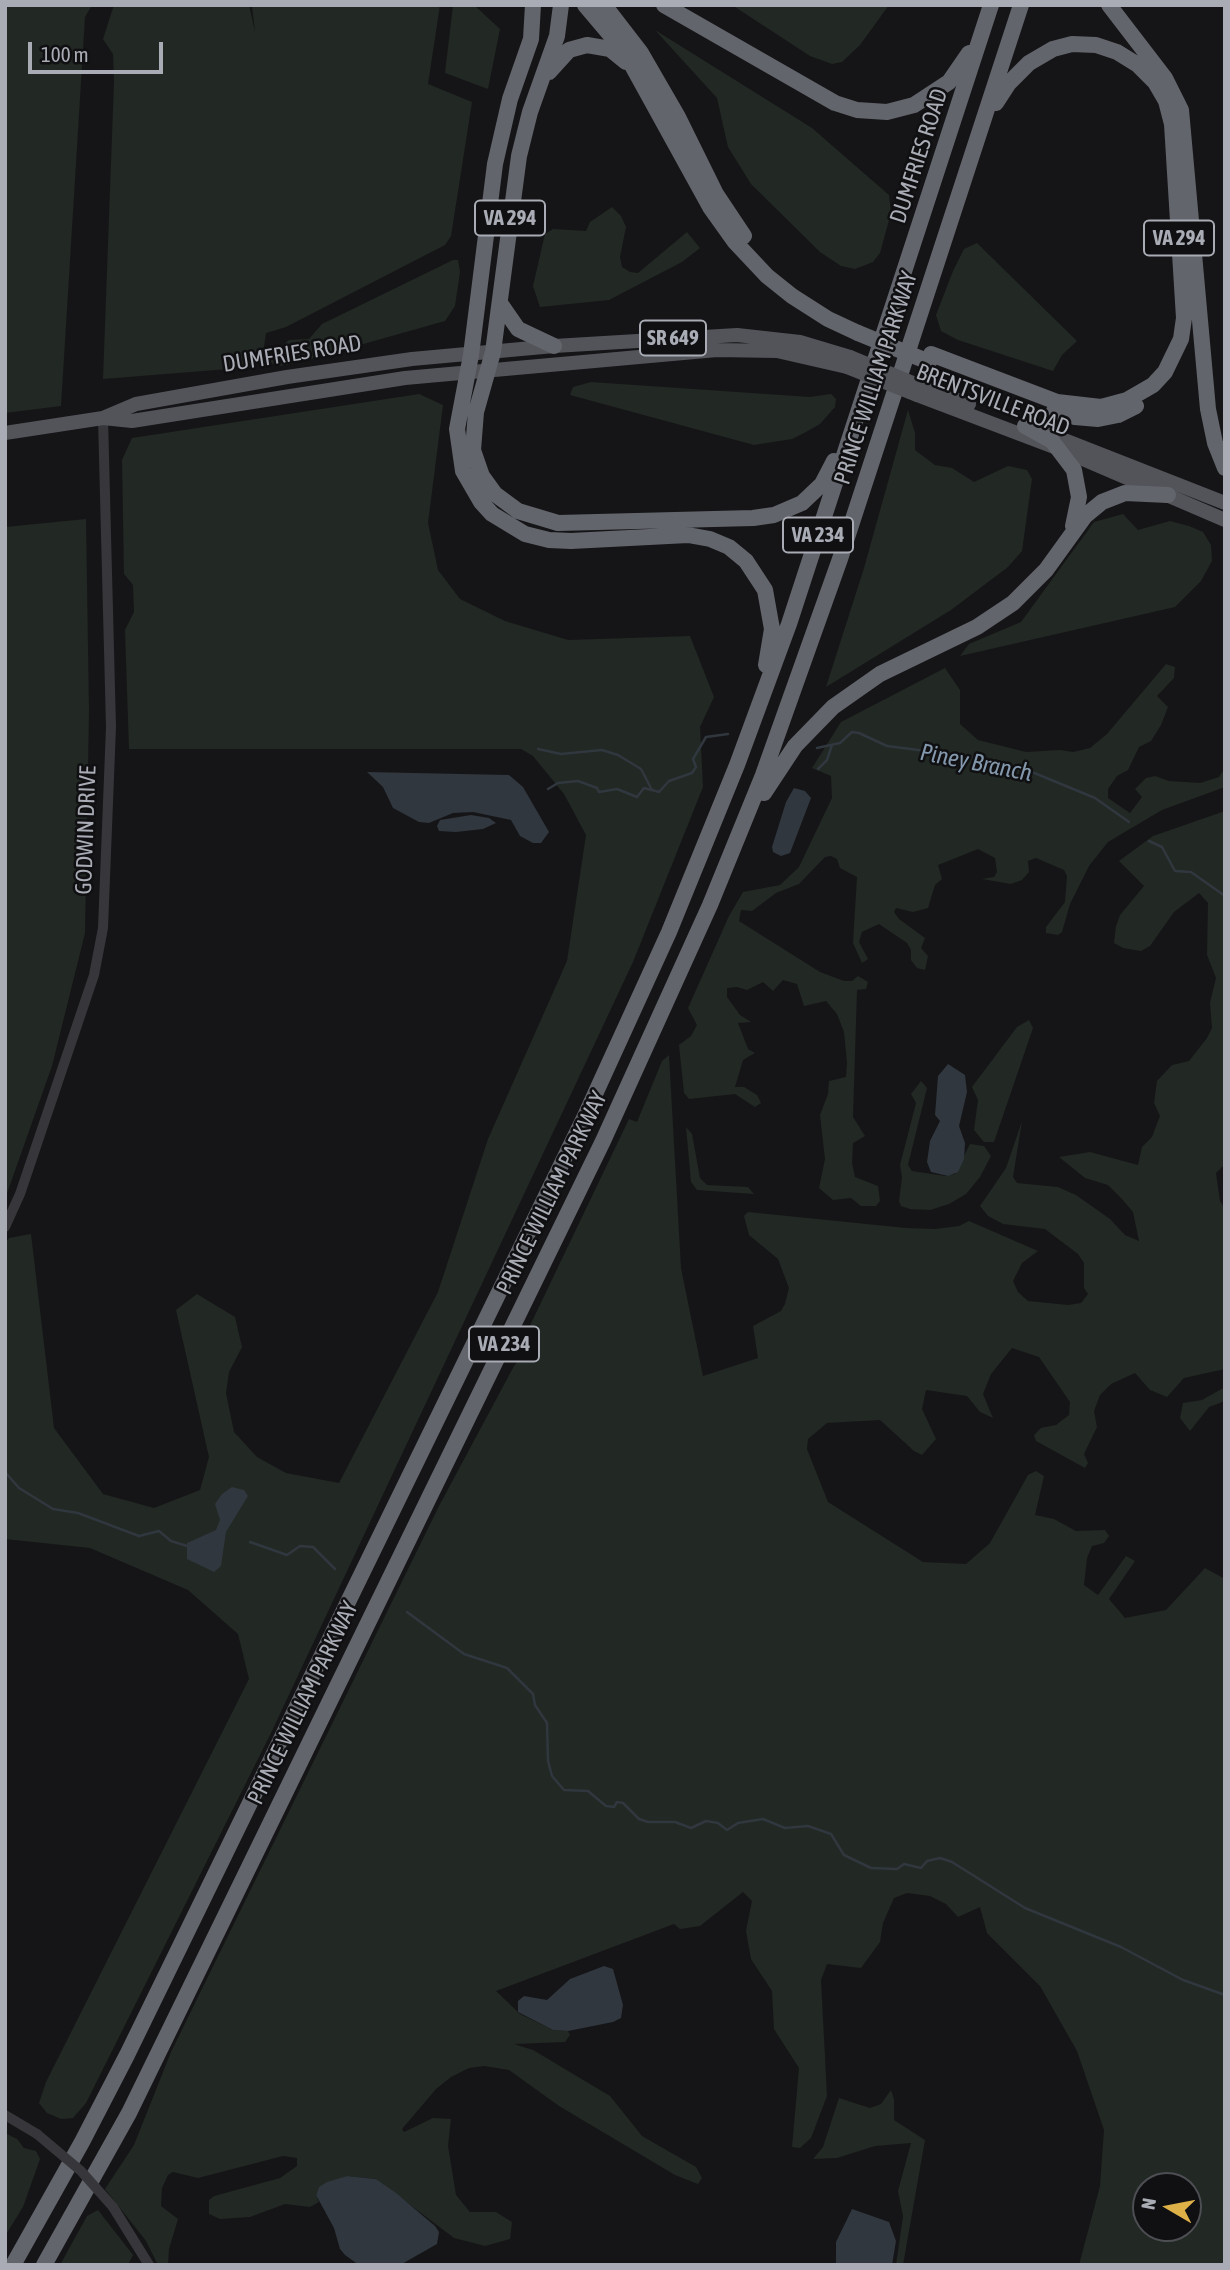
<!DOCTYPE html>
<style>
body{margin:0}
#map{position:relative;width:1230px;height:2270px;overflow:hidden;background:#151517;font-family:"Asap Condensed",sans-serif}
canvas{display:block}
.frame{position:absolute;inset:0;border:7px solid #a9acb5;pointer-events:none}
.north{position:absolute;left:1132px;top:2172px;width:70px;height:70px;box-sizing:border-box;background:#101012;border:2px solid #4d4e53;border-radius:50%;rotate:280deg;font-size:19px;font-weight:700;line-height:28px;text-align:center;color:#a9acb5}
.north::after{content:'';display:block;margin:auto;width:24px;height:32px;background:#ddb147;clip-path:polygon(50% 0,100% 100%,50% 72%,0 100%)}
.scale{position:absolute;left:28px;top:42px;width:135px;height:32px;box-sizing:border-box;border:4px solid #a9acb5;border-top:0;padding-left:9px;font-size:21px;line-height:24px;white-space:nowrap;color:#a9acb5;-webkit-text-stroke:5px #101012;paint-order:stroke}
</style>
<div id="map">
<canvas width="1230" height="2270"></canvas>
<div class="frame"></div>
<div class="north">N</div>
<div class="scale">100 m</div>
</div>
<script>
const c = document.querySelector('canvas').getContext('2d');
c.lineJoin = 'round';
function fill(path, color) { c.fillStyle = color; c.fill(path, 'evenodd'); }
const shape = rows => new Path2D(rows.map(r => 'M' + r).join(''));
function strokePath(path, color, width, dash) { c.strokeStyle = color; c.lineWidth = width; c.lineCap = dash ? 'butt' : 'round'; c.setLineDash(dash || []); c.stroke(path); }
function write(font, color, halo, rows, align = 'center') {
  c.font = font + ' "Asap Condensed",sans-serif'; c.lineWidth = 5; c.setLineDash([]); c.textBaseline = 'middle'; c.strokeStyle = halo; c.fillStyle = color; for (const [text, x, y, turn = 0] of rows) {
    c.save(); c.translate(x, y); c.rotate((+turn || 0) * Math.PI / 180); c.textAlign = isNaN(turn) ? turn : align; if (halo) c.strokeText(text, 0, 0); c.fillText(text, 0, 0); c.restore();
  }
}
fill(shape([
 [5,5,92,5,85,17,61,406,5,413],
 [114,5,249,5,255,32,252,5,440,5,428,84,472,102,451,236,445,245,286,327,266,333,263,354,256,363,228,369,103,379,114,82,113,54,103,39],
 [453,5,474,5,500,29,488,89,445,73],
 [732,5,889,5,860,45,842,62,832,64,810,56],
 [655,30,812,128,889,195,891,213,880,253,873,262,855,269,841,266,820,252,751,184,728,147,717,98],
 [612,207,621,216,626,227,620,257,622,267,630,272,638,273,687,232,700,248,682,262,609,300,540,307,533,286,545,234,553,229,586,231,590,222],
 [977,243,1077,341,1062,355,1053,371,958,340,941,331,936,315,953,271,964,249],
 [453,260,458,260,460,272,455,306,445,321,296,363,280,366,270,363,269,357,289,340,309,339,322,324],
 [591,382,810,397,831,394,836,399,835,407,820,424,806,432,792,439,754,445,570,395,573,387],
 [419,394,443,405,428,523,438,570,460,599,505,621,568,640,690,636,714,697,700,727,703,787,633,962,271,1733,86,2103,73,2118,61,2119,47,2113,39,2103,46,2082,249,1679,238,1634,188,1590,90,1548,5,1539,5,1243,9,1238,31,1234,54,1428,103,1494,154,1508,200,1490,209,1457,176,1310,197,1294,235,1317,242,1347,229,1372,226,1393,234,1432,257,1457,286,1473,339,1483,438,1292,488,1139,567,961,586,835,564,794,533,756,521,749,129,749,125,630,134,612,133,585,124,574,122,460,132,438],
 [908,410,915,433,915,450,935,465,952,468,974,482,1008,466,1027,470,1032,479,1022,551,1008,567,951,610,826,687,864,568],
 [1123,514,1138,530,1170,521,1189,526,1203,532,1211,545,1212,561,1201,581,1175,607,960,656,969,644,1021,622,1094,522],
 [86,519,89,711,85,933,52,1066,5,1199,5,527],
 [1166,664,1175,667,1174,678,1157,696,1168,707,1161,725,1151,741,1139,747,1128,770,1117,776,1108,789,1108,798,1130,813,1142,797,1135,789,1146,778,1155,776,1169,781,1200,783,1219,777,1225,768,1225,787,1162,810,1108,842,1089,866,1070,904,1062,932,1058,935,1046,933,1046,927,1065,902,1067,876,1064,870,1036,858,1028,861,1029,872,1022,880,1011,884,982,879,994,877,997,872,995,858,978,849,938,865,942,879,935,885,928,908,913,912,896,908,894,912,899,919,925,938,921,948,928,956,925,970,917,968,911,960,911,950,907,943,879,924,862,932,859,942,868,959,862,963,853,943,857,877,840,868,837,859,831,856,825,857,799,884,776,893,752,911,741,910,739,921,820,972,844,981,852,981,858,976,868,982,866,989,857,990,853,1117,865,1136,853,1143,852,1163,855,1177,878,1186,880,1201,876,1206,861,1206,851,1198,833,1200,819,1188,825,1159,820,1115,828,1094,829,1081,846,1077,847,1063,844,1032,837,1014,826,1001,804,1006,797,984,783,980,773,991,763,982,747,990,737,987,727,988,727,997,740,1015,751,1022,738,1023,748,1049,755,1053,743,1060,735,1087,744,1087,757,1095,761,1103,755,1107,735,1094,689,1099,684,1093,679,1045,691,1036,697,1025,688,1008,729,916,743,892,780,885,799,867,832,798,831,776,812,768,841,722,945,668,960,690,960,724,978,740,1026,752,1060,750,1073,752,1090,748,1107,734],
 [1225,811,1225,1164,1216,1173,1220,1201,1225,1209,1225,1369,1184,1378,1167,1397,1150,1390,1135,1373,1111,1384,1100,1395,1094,1411,1097,1427,1084,1454,1088,1463,1085,1468,1036,1441,1034,1435,1041,1428,1056,1425,1069,1415,1070,1402,1039,1357,1012,1348,991,1374,983,1394,993,1418,980,1412,967,1396,926,1390,922,1409,936,1439,922,1455,914,1451,880,1420,827,1423,808,1439,807,1449,828,1502,923,1562,966,1564,990,1543,1028,1475,1036,1471,1044,1476,1035,1515,1054,1519,1076,1531,1105,1530,1109,1536,1104,1543,1092,1546,1087,1558,1084,1585,1098,1595,1126,1556,1135,1561,1109,1599,1125,1618,1166,1610,1205,1568,1225,1579,1225,2265,1079,2265,1100,2186,1104,2130,1077,2051,1040,1986,987,1933,980,1907,958,1917,946,1904,930,1896,907,1893,894,1898,883,1923,880,1942,861,1968,827,1964,821,1980,827,2096,811,2138,800,2148,792,2147,799,2068,774,2029,772,1991,751,1959,746,1931,752,1901,743,1892,700,1926,680,1929,674,1924,496,1991,520,2014,553,2030,568,2031,570,2035,565,2042,514,2044,533,2050,610,2096,642,2136,696,2167,702,2178,698,2184,675,2175,559,2106,509,2070,484,2066,469,2068,451,2077,436,2089,402,2129,404,2132,433,2118,451,2119,448,2146,456,2195,470,2212,496,2212,512,2222,510,2239,485,2246,454,2238,376,2179,347,2176,319,2187,316,2195,319,2202,310,2207,285,2204,250,2217,220,2219,209,2214,209,2200,214,2196,280,2178,297,2166,297,2158,283,2156,198,2178,173,2172,168,2175,162,2188,161,2206,178,2219,169,2249,168,2265,158,2265,146,2241,105,2189,134,2145,171,2052,439,1506,514,1366,527,1350,524,1338,629,1119,637,1122,662,1061,669,1055,681,1268,703,1376,758,1358,753,1326,781,1311,785,1304,789,1288,778,1259,749,1235,744,1216,748,1212,906,1228,935,1229,959,1226,969,1221,1038,1251,1022,1263,1013,1281,1018,1292,1028,1301,1068,1305,1081,1303,1088,1294,1084,1288,1084,1263,1078,1254,1045,1229,1003,1224,988,1216,980,1206,1006,1168,1022,1121,1013,1177,1017,1183,1058,1187,1076,1195,1110,1219,1125,1235,1139,1241,1133,1212,1121,1198,1108,1185,1085,1178,1059,1157,1090,1152,1138,1165,1142,1147,1152,1137,1160,1116,1154,1103,1157,1081,1172,1065,1189,1061,1207,1038,1212,1028,1210,1003,1216,978,1207,955,1208,903,1199,893,1174,912,1150,946,1141,951,1123,948,1114,943,1116,926,1120,915,1144,886,1119,861,1153,836],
 [1146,2186,1188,2186,1188,2228,1146,2228],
 [1029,1020,1033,1028,994,1142,984,1142,974,1130,978,1100,972,1087,1017,1027],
 [921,1081,927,1088,908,1165,912,1171,945,1176,955,1174,970,1144,984,1146,991,1156,980,1177,966,1194,949,1204,930,1210,910,1209,901,1206,899,1201,902,1178,900,1165,916,1103,911,1094],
 [686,1127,692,1134,700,1178,707,1185,748,1187,754,1194,697,1190,691,1182],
 [1225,1387,1225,1401,1209,1407,1190,1431,1180,1418,1183,1403,1202,1400],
 [891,2090,894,2099,894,2120,925,2140,903,2265,896,2265,903,2216,898,2191,911,2143,875,2146,837,2158,813,2159,823,2147,839,2098,870,2108,881,2104],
 [5,2133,17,2139,24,2148,36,2151,40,2159,23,2207,5,2236],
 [98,2210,133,2255,128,2265,60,2265,87,2216]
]), '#222823');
fill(shape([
 [367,772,509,775,523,787,549,832,541,843,533,843,520,836,511,820,473,812,453,813,429,823,419,822,393,808,383,787],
 [794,788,805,791,811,798,790,853,781,856,773,852,772,847,786,802],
 [471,815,489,818,496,823,483,829,456,832,439,831,437,826,440,820],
 [948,1064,965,1075,967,1092,959,1126,965,1143,964,1159,958,1172,948,1176,931,1172,927,1162,930,1141,940,1121,935,1115,938,1076],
 [232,1487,244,1490,248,1496,226,1532,221,1566,214,1572,187,1559,187,1543,216,1530,220,1520,215,1504,222,1494],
 [604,1966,613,1969,623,2005,621,2018,613,2022,568,2031,553,2030,518,2012,518,2001,524,1996,547,2000,570,1979],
 [347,2176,376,2179,396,2193,435,2226,439,2232,437,2244,400,2265,359,2265,345,2255,340,2249,334,2228,316,2195,319,2187,327,2182],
 [852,2209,889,2222,896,2241,892,2265,836,2265,836,2242]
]), '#30373e');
strokePath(shape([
 [817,748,840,743,852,732,859,733,887,746,965,756,987,761,1003,769,1027,770,1095,798,1129,822],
 [538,749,561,754,602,750,618,755,641,769,652,790,659,792,669,781,692,773,696,767,693,759,706,737,728,734],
 [818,769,827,760,832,745],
 [548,789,558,783,578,781,597,788,599,792,617,789,637,797,644,788,651,790],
 [1149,841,1162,847,1175,871,1191,872,1225,896],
 [5,1472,19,1488,53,1509,78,1513,139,1536,159,1531,171,1541,187,1546],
 [250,1542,287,1555,300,1546,313,1547,335,1569],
 [407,1612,464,1654,507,1668,533,1694,535,1705,547,1723,548,1761,552,1776,564,1790,588,1791,606,1806,614,1807,617,1802,623,1803,639,1819,648,1822,675,1822,691,1828,706,1821,718,1823,727,1830,738,1823,763,1819,785,1828,808,1826,831,1834,844,1855,871,1868,897,1869,904,1864,921,1868,927,1861,940,1858,952,1862,1025,1908,1121,1947,1183,1980,1225,1995]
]), '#30373e', 2.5);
strokePath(shape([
 [5,1227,20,1194,94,975,103,928,111,727,103,418],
 [5,2115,37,2134],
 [113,2207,149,2265]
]), '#37373b', 10);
strokePath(shape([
 [920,386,969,404],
 [917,395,1062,450,1225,520],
 [103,418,136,404,287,377,412,359,554,346,737,335,800,342,850,357],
 [1044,432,1225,503],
 [5,433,103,418,132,421,405,378,717,350,777,351,847,367]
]), '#53545a', 14);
strokePath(shape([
 [533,5,531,39,510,99,495,164,471,355,457,429,463,471,481,502,492,514,525,534,549,540,571,541,688,535,710,539,729,547,746,561,765,590,772,629,766,665],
 [561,5,557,36,530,112,519,156,493,352,476,412,473,450,482,476,495,494,518,511,558,523,753,518,774,515,802,503,822,484,834,461],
 [585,5,624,51,710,207,735,242,767,276,792,296,828,319,858,333],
 [604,5,641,53,678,117,716,194,744,236],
 [664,5,835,103,857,110,887,112,914,105,949,82,969,53],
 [1109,5,1165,78,1181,110,1208,409,1215,443,1225,468],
 [549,72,569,50,587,45,610,49,626,62],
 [500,303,518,329,554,346],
 [931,354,1057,402,1101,407,1127,400,1153,385,1165,372,1181,339,1184,318,1172,124,1166,101,1155,82,1138,65,1117,52,1096,45,1072,44,1053,49,1029,63,1009,83,996,103],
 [1054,411,1075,417,1098,419,1118,415,1136,406],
 [1025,426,1052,441,1074,470,1079,497,1073,526],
 [764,793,795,746,833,707,880,674,977,627,1013,603,1046,570,1085,516,1102,502,1125,493,1168,495],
 [13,2265,82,2142,127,2055,585,1116,669,932,737,765,789,624,991,5],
 [44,2265,129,2113,603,1141,710,905,763,775,840,559,1021,5]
]), '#63656c', 16);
strokePath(shape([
 [37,2134,81,2171,113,2207]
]), '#37373b', 10);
strokePath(shape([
 [850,357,920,386],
 [847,367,917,395]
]), '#53545a', 14);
strokePath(shape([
 [858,333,929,362]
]), '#63656c', 16);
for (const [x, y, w] of [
 [510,218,70],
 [1179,238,70],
 [673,338,66],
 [818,535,70],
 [504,1344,70]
]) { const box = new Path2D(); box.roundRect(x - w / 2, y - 17.5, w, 35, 5); c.fillStyle = '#101012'; c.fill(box); strokePath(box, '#a9acb5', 2); }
write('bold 21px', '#a9acb5', null, [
 ["VA 294",510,218],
 ["VA 294",1179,238],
 ["SR 649",673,338],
 ["VA 234",818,535],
 ["VA 234",504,1344]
]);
write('23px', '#a9acb5', '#101012', [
 ["DUMFRIES ROAD",919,156,-72],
 ["DUMFRIES ROAD",292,354,-9],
 ["PRINCE WILLIAM PARKWAY",876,378,-72],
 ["BRENTSVILLE ROAD",993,400,21],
 ["GODWIN DRIVE",86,830,-88],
 ["PRINCE WILLIAM PARKWAY",552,1193,-64],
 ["PRINCE WILLIAM PARKWAY",303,1703,-64]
]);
write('italic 24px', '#8498ad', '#101012', [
 ["Piney Branch",976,763,11]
]);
</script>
